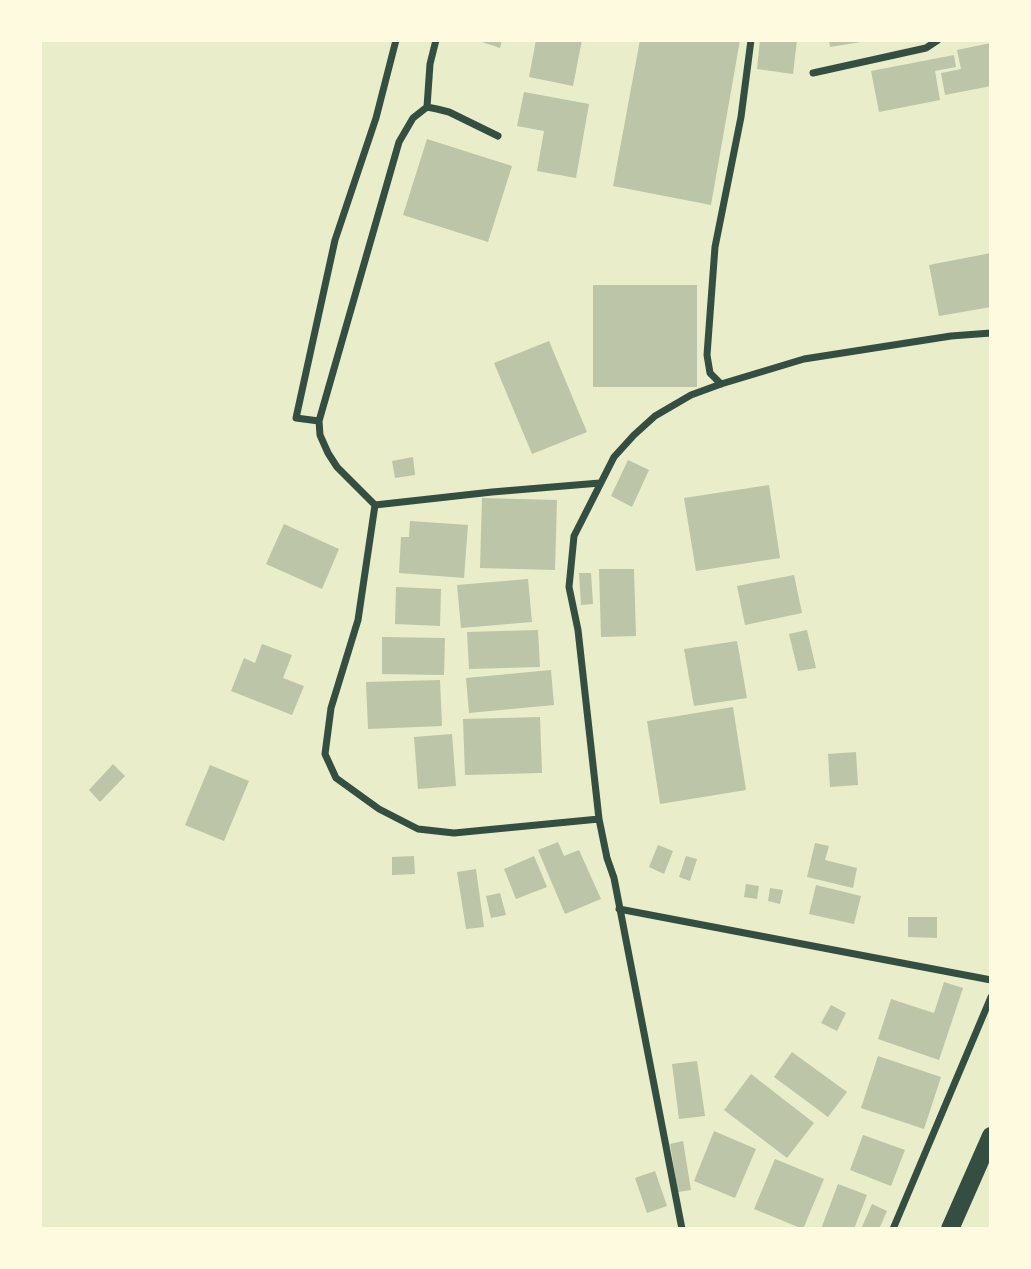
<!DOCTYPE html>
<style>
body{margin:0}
#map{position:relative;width:1031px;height:1269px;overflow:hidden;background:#e9edc9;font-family:Montserrat,sans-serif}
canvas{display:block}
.frame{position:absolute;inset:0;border:42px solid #fefae0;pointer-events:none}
</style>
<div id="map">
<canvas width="1031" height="1269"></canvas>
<div class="frame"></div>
</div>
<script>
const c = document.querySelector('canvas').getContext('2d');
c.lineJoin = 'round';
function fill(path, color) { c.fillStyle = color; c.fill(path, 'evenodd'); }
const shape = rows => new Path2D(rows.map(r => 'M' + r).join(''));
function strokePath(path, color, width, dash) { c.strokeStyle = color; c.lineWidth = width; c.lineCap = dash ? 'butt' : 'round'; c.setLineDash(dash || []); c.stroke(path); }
fill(shape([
 [476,40,502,40,500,48],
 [536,40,582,40,573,86,529,77],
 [640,40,740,40,711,205,613,186],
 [760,40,797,40,793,74,757,69],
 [829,40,861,40,861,42,830,47],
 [991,43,991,86,945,95,941,73,961,69,957,50],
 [954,55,956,67,935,71,940,100,879,112,871,71],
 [524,92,589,104,576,178,537,171,544,131,517,126],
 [427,139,512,166,488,242,403,215],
 [991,253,991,307,939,316,929,265],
 [593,285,697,285,697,387,593,387],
 [549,341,587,432,532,454,494,363],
 [413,457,415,475,395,478,392,461],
 [628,460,649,470,632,507,611,496],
 [769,485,780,558,696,571,684,498],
 [482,498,557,500,555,570,480,568],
 [410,521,468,525,464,578,399,573,401,537,409,537],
 [284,524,339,549,322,589,266,564],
 [599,569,634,569,636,636,601,637],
 [579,573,591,573,593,604,581,605],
 [794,575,802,613,745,625,737,586],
 [528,579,532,622,461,628,457,585],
 [396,587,441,589,440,626,395,624],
 [538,630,540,667,469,669,467,632],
 [807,630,816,668,798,671,789,634],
 [382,637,445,638,444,675,382,674],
 [737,641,747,698,694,706,684,649],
 [262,644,292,655,283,678,304,686,292,715,231,691,244,658,255,663],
 [551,670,554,705,469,713,466,678],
 [440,680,442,726,368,729,366,682],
 [733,707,746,790,660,804,647,721],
 [540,717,542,773,465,775,463,719],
 [452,734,456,786,418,789,414,737],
 [856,752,858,785,830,787,828,754],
 [113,764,125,776,100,802,89,790],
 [210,765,249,781,224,841,185,825],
 [558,842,564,856,579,850,601,899,565,914,538,850],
 [815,843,829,846,825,860,857,868,853,888,807,877],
 [658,845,673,851,664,874,649,867],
 [414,856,415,874,392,875,392,857],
 [534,856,547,887,516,899,504,869],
 [686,856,697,859,690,881,679,877],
 [476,869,484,927,466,929,457,872],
 [746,884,759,886,757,899,744,897],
 [816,885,861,896,854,924,809,914],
 [770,888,783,890,780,904,768,901],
 [500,893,506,915,491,918,486,896],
 [908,917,937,917,937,938,908,937],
 [944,982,963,988,939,1060,878,1039,891,999,934,1013],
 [831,1005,846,1013,837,1031,821,1023],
 [792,1052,847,1092,828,1117,774,1077],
 [878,1056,941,1077,924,1129,861,1108],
 [697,1061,705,1116,679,1119,672,1064],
 [751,1074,814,1123,787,1158,724,1110],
 [714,1131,756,1149,735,1198,694,1181],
 [863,1135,905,1150,891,1186,850,1170],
 [683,1141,691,1190,678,1192,670,1144],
 [775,1159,824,1179,803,1229,754,1209],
 [655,1171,667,1206,647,1213,635,1178],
 [838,1184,867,1195,854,1229,821,1229],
 [872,1204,887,1211,879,1229,861,1229]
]), '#bcc5a7');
strokePath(shape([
 [813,73,926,48,938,40],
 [427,107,430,64,436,40],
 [498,136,449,112,437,109,427,107,413,118,399,142,319,421,320,435,328,453,337,467,375,505,492,492,600,483],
 [721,384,710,373,707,355,715,247,741,117,751,40],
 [319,421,296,418,335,240,376,118,396,40],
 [375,505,358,620,331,708,325,754,336,778,379,809,418,829,454,833,599,819],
 [619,909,991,980],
 [682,1229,614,878,607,858,599,819,578,630,569,587,574,536,614,457,634,435,655,416,691,395,721,384,804,359,951,336,991,333],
 [893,1229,991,997]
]), '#344e41', 7);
strokePath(shape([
 [950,1229,991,1136]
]), '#344e41', 18);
</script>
